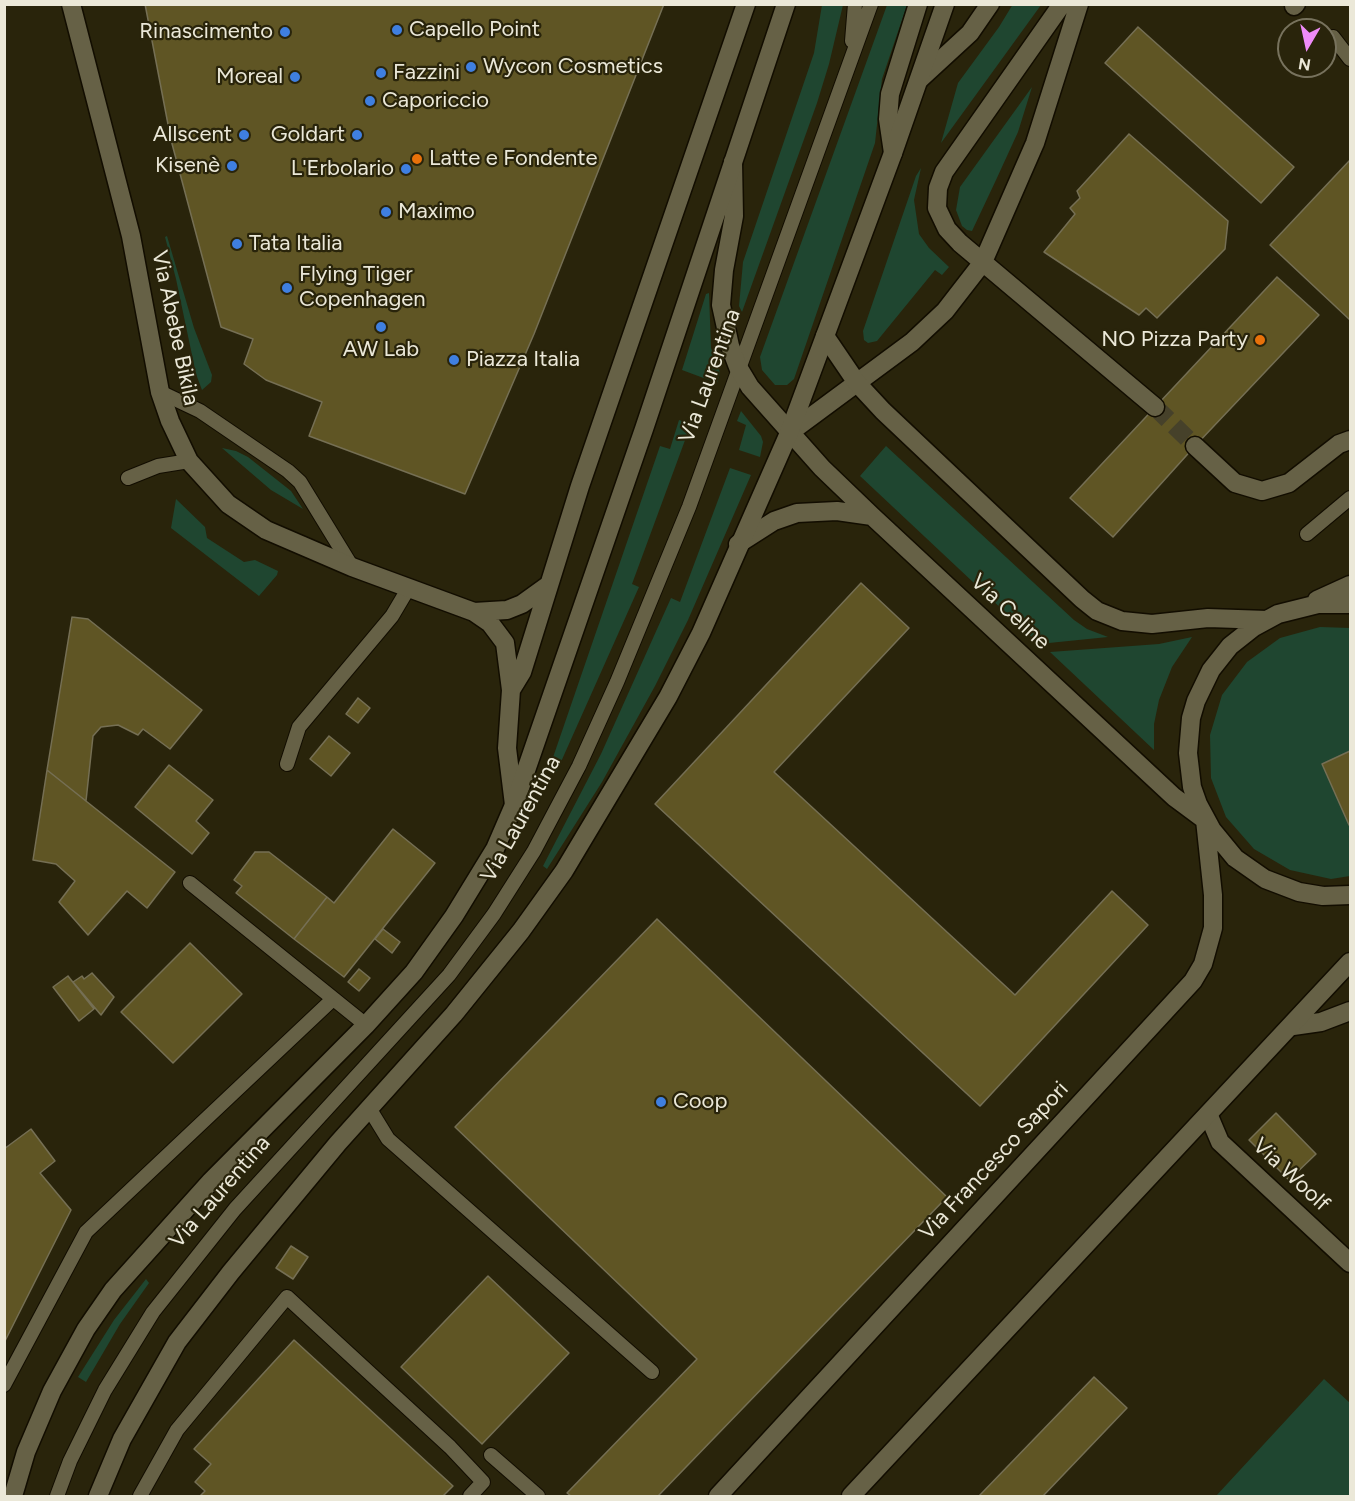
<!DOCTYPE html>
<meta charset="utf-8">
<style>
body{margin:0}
#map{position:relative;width:1355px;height:1501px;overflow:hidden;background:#29240b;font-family:Figtree,sans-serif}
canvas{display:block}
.frame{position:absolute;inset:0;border:6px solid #ebe8d8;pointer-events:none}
.north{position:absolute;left:1277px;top:18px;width:60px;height:60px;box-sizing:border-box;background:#29240b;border:2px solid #77725d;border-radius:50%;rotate:189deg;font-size:16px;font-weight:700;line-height:24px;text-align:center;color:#ebe8d8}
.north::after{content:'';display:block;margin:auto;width:21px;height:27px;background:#ee8bf8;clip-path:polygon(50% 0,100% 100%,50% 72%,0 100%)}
</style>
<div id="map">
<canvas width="1355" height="1501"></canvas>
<div class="frame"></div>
<div class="north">N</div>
</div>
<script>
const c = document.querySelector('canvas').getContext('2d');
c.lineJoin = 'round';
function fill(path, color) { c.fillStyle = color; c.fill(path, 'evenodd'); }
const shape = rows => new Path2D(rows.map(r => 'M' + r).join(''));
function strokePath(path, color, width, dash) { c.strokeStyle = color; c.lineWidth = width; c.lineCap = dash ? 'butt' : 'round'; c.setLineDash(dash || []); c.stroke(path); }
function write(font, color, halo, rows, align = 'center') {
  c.font = font + ' Figtree,sans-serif'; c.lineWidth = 4.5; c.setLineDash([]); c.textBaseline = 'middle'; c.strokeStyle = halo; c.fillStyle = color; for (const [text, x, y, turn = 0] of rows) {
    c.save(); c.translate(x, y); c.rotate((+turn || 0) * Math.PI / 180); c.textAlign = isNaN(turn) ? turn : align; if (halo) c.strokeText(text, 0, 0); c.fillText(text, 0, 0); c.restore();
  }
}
fill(shape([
 [1013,4,1041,5,941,143,958,83,999,27],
 [822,5,843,5,829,64,817,103,742,312,739,306,743,262,814,53],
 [887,5,907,5,882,79,875,143,794,379,787,385,775,385,762,370,760,357],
 [1032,87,1018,132,996,180,972,231,967,230,962,226,956,210,960,187],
 [921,168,914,200,919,234,929,248,949,267,942,275,935,270,877,341,868,343,864,340,863,331,916,176],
 [167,236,194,328,212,375,211,382,202,390,196,374,176,279,165,237],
 [709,293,711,348,720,373,717,383,682,370,706,294],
 [741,411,761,436,763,442,760,457,739,450,746,425,737,421],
 [679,420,691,424,632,584,639,587,556,773,549,769,660,446,670,449],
 [886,446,1074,620,1087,629,1108,637,1039,644,860,476],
 [222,448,236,451,248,457,291,491,303,509,271,490],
 [730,468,751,475,688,620,655,686,602,782,547,869,543,866,601,754,671,598,680,602],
 [176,499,205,527,207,538,244,562,255,560,278,571,277,575,259,596,171,528],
 [1320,627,1350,628,1350,876,1331,879,1290,870,1254,849,1226,817,1211,778,1210,735,1222,695,1247,662,1280,638],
 [1192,637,1172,667,1159,700,1154,724,1154,750,1050,652,1159,644],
 [146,1279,149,1283,120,1324,86,1382,78,1377,114,1320],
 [1324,1379,1350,1403,1350,1496,1216,1496]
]), '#1f4630');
const building = shape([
 [145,4,664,4,534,334,465,494,309,436,322,402,266,380,244,364,253,339,221,327,171,140,145,4],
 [1138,27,1294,167,1261,203,1105,63,1138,27],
 [1129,134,1228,221,1225,249,1157,318,1146,308,1139,315,1044,252,1075,214,1070,208,1080,198,1077,191,1129,134],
 [1350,160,1350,320,1270,245,1350,160],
 [1277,277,1319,315,1195,446,1113,537,1070,498,1277,277],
 [861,583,909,628,774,772,1015,995,1112,891,1148,925,980,1106,655,804,861,583],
 [72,617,88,619,202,710,170,749,143,729,138,735,118,725,101,727,93,736,86,801,47,770,72,617],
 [358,698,370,708,358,723,346,714,358,698],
 [329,736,350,753,331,776,310,759,329,736],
 [1350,751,1350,824,1349,825,1322,764,1350,751],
 [169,765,213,800,196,821,209,833,192,854,135,807,169,765],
 [47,770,175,872,147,908,127,891,88,935,59,902,75,881,56,864,33,860,47,770],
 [393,829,435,863,344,977,294,939,327,897,334,903,393,829],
 [255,852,269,852,327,897,294,939,236,893,242,886,234,880,255,852],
 [657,919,947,1197,658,1496,571,1496,567,1493,697,1359,455,1127,657,919],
 [383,929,400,942,392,953,375,939,383,929],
 [190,943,242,994,173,1063,121,1012,190,943],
 [359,969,370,978,359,991,348,982,359,969],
 [92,973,114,997,101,1015,73,982,82,976,84,979,92,973],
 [68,976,94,1009,79,1021,53,987,68,976],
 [1276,1113,1316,1154,1289,1180,1249,1140,1276,1113],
 [31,1129,55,1161,40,1173,71,1210,4,1343,4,1149,31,1129],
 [291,1246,308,1257,293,1279,276,1268,291,1246],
 [488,1276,569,1353,482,1444,401,1367,488,1276],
 [294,1340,453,1486,443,1496,200,1496,205,1491,195,1482,211,1464,194,1449,294,1340],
 [1094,1377,1127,1408,1043,1496,979,1496,1094,1377]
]);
fill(building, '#5f5524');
strokePath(building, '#756f54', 1.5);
strokePath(shape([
 [1155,407,1195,446]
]), '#46412a', 18, [18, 9]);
const service = shape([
 [1333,37,1350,59],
 [852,41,855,4],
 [160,392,200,411,288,471,300,482,352,567],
 [128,478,158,466,189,461],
 [1307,534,1350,498],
 [287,764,299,727,392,616,408,589],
 [190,883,366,1025],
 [369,1108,388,1139,652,1372],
 [4,1385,86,1232,333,999],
 [491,1455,538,1496],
 [57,1496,70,1461,105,1390,153,1312,235,1209,449,975,494,914,534,851,579,766,617,682,689,507,871,4],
 [140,1496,177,1430,287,1297,450,1447,483,1482,470,1496]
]);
const minor = shape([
 [71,4,131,236,160,392,170,421,189,461,228,504,266,530,352,567,474,612,490,623,505,643,511,690],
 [1062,4,944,172,938,188,937,208,947,229,960,243,1155,407],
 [1294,6,1296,4],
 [789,433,912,342,945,311,983,262,1035,143,1079,4],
 [1195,446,1235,483,1262,491,1289,483,1339,444,1350,440],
 [474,612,507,610,522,604,547,586],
 [514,805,507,748,511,690,522,672,580,486,746,4],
 [1293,1026,1321,1022,1350,1011],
 [1209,1116,1220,1142,1350,1263]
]);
const tertiary = shape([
 [920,79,970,33,990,4],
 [893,153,888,119,890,94,918,4],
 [733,162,734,216,724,270,721,305,730,346,738,367,750,387,822,468,872,516,1174,797,1205,820],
 [825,336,857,383,883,411,1082,599,1097,611,1122,621,1152,624,1208,618,1267,620],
 [738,544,774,521,797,513,837,511,872,516],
 [1317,600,1350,585],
 [1350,604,1318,604,1278,614,1254,627,1230,646,1211,670,1196,701,1191,718,1188,753,1192,787,1198,804,1212,830,1235,858,1265,879,1299,892,1323,896,1350,895],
 [718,1496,1193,981,1203,964,1213,928,1213,895,1205,820],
 [851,1496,1350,962]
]);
const secondary = shape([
 [13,1496,26,1452,52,1391,86,1329,113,1290,211,1181,366,1025,414,972,454,916,495,849,514,805,644,429,786,4],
 [98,1496,122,1439,177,1342,231,1272,338,1143,454,1014,521,931,564,871,668,697,701,633,789,433,893,153,945,4]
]);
strokePath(service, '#120d00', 16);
strokePath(minor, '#120d00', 21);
strokePath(tertiary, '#120d00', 21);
strokePath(secondary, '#120d00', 21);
strokePath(service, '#666146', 14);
strokePath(minor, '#666146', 18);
strokePath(tertiary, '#666146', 18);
strokePath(secondary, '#666146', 18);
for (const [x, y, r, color] of [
 [397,30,6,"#3f7fe0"],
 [285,32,6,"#3f7fe0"],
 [471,67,6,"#3f7fe0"],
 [381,73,6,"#3f7fe0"],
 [295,77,6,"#3f7fe0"],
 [370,101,6,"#3f7fe0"],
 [244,135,6,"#3f7fe0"],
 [357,135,6,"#3f7fe0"],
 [417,159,6,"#e8710a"],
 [232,166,6,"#3f7fe0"],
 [406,169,6,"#3f7fe0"],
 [386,212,6,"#3f7fe0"],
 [237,244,6,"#3f7fe0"],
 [287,288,6,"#3f7fe0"],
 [381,327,6,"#3f7fe0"],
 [1260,340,6,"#e8710a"],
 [454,360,6,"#3f7fe0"],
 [661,1102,6,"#3f7fe0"]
]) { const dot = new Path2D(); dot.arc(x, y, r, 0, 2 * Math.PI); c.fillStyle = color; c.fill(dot); strokePath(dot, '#29240b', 2); }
write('22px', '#ebe8d8', '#29240b', [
 ["Capello Point",409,30],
 ["Rinascimento",273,32,"right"],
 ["Wycon Cosmetics",483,67],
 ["Fazzini",393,73],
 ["Moreal",283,77,"right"],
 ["Caporiccio",382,101],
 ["Allscent",232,135,"right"],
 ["Goldart",345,135,"right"],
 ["Latte e Fondente",429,159],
 ["Kisenè",220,166,"right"],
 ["L'Erbolario",394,169,"right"],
 ["Maximo",398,212],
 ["Tata Italia",249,244],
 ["Flying Tiger",299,275],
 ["Copenhagen",299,300],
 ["NO Pizza Party",1248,340,"right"],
 ["AW Lab",381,350,"center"],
 ["Piazza Italia",466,360],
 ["Coop",673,1102]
], 'left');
write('22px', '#ebe8d8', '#29240b', [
 ["Via Abebe Bikila",175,328,78],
 ["Via Laurentina",710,376,-70],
 ["Via Celine",1010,612,43],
 ["Via Laurentina",521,819,-61],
 ["Via Francesco Sapori",994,1161,-47],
 ["Via Woolf",1291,1175,43],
 ["Via Laurentina",220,1192,-49]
]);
</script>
